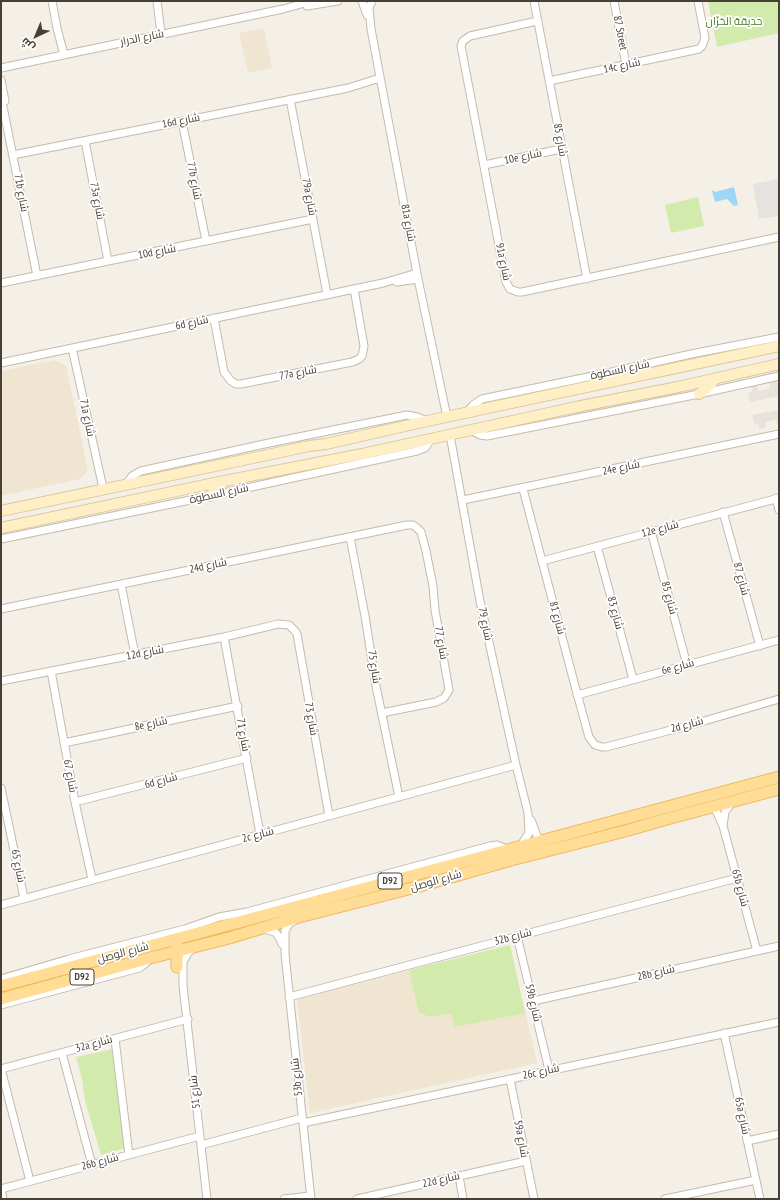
<!DOCTYPE html>
<meta charset="utf-8">
<style>
body{margin:0}
#map{position:relative;width:780px;height:1200px;overflow:hidden;background:#f5f0e7;font-family:"PT Sans Narrow",Cairo,sans-serif}
canvas{display:block}
.frame{position:absolute;inset:0;border:2px solid #484035;pointer-events:none}
.north{position:absolute;left:16px;top:16px;width:40px;height:40px;-webkit-text-stroke:3px #fff;paint-order:stroke;rotate:224deg;font-size:11px;font-weight:700;line-height:16px;text-align:center;color:#484035}
.north::after{content:'';display:block;margin:auto;width:14px;height:18px;background:#484035;clip-path:polygon(50% 0,100% 100%,50% 72%,0 100%)}
</style>
<div id="map">
<canvas width="780" height="1200"></canvas>
<div class="frame"></div>
<div class="north">ش</div>
</div>
<script>
const c = document.querySelector('canvas').getContext('2d');
c.lineJoin = 'round';
function fill(path, color) { c.fillStyle = color; c.fill(path, 'evenodd'); }
const shape = rows => new Path2D(rows.map(r => 'M' + r).join(''));
function strokePath(path, color, width, dash) { c.strokeStyle = color; c.lineWidth = width; c.lineCap = dash ? 'butt' : 'round'; c.setLineDash(dash || []); c.stroke(path); }
function write(font, color, halo, rows, align = 'center') {
  c.font = font + ' "PT Sans Narrow",Cairo,sans-serif'; c.lineWidth = 3.5; c.setLineDash([]); c.textBaseline = 'middle'; c.strokeStyle = halo; c.fillStyle = color; for (const [text, x, y, turn = 0] of rows) {
    c.save(); c.translate(x, y); c.rotate((+turn || 0) * Math.PI / 180); c.textAlign = isNaN(turn) ? turn : align; if (halo) c.strokeText(text, 0, 0); c.fillText(text, 0, 0); c.restore();
  }
}
fill(shape([
 [777,381,779,386,779,396,750,402,748,393,752,392,751,387,757,385,759,391,770,388,769,382],
 [779,410,779,425,778,426,776,420,765,422,766,428,759,429,758,424,754,425,752,415]
]), '#e7e2dc');
fill(shape([
 [264,28,272,68,248,73,239,33],
 [55,360,66,366,88,470,80,479,1,496,1,371],
 [510,945,537,1063,310,1113,297,999]
]), '#efe5d0');
fill(shape([
 [708,1,779,1,779,33,717,47],
 [698,197,704,226,671,233,665,205],
 [510,945,525,1013,455,1027,451,1013,430,1017,419,1012,409,970],
 [113,1049,126,1148,101,1155,85,1101,82,1079,76,1057]
]), '#d2ebad');
fill(shape([
 [779,179,779,216,759,219,753,184]
]), '#e5e3df');
fill(shape([
 [734,187,738,205,734,206,727,199,715,202,712,191,713,190,715,192]
]), '#a0d6f5');
const minor = shape([
 [52,1,57,28,64,55],
 [157,1,161,34],
 [362,1,367,15],
 [372,1,369,8,371,29,418,279,447,417],
 [534,1,587,279],
 [614,1,626,65],
 [307,6,338,1],
 [537,21,470,36,463,41,461,46,506,282,510,289,518,292,522,292,779,237],
 [1,68,283,9,312,1],
 [1,80,5,101],
 [549,81,699,49,702,46,705,38,698,1],
 [1,97,37,276],
 [290,99,327,294],
 [182,121,206,241],
 [85,141,108,261],
 [13,155,348,88,380,78],
 [484,165,561,149],
 [397,282,418,279],
 [1,283,313,219],
 [214,318,224,372,231,381,236,384,241,384,352,362,359,359,362,356,364,346,354,289],
 [72,348,103,488],
 [1,363,383,283,417,273],
 [466,413,473,405,482,399,612,372,691,354,779,337],
 [471,430,480,435,487,436,699,394,779,376],
 [450,435,480,601,516,765,528,813,529,833,521,845],
 [127,483,132,476,141,471,269,443,407,415,417,417,427,421],
 [523,489,575,686,589,737,595,745,602,747,606,747,694,724,779,699],
 [776,498,779,510],
 [463,500,779,434],
 [723,512,760,646],
 [651,531,687,665],
 [350,537,365,616,376,686,399,797],
 [1,539,210,496,417,451,425,448,432,438],
 [597,546,633,679],
 [542,561,779,498],
 [121,584,135,655],
 [1,609,407,525,413,525,417,528,421,532,426,551,433,586,435,610,449,690,444,698,436,702,382,713],
 [224,637,260,834],
 [51,671,75,802,92,879],
 [1,681,224,637,278,624,289,625,295,631,297,634,329,816],
 [577,695,779,640],
 [64,743,238,706],
 [1,788,24,898],
 [75,802,247,758],
 [714,806,723,826,757,951],
 [531,820,539,841],
 [723,826,725,812,732,802],
 [1,905,516,765],
 [294,921,289,924,285,931,285,954,311,1199],
 [264,929,275,932,279,937,282,944],
 [517,936,549,1070],
 [193,948,188,953,183,962,183,986,207,1199],
 [1,979,69,959,185,929,219,917,247,912,490,846,497,845,507,849],
 [289,997,737,878],
 [533,1001,779,946],
 [1,1005,139,968,145,964,150,958],
 [724,1033,760,1199],
 [115,1039,129,1155],
 [62,1053,92,1165],
 [1,1069,188,1019],
 [1,1069,30,1181],
 [510,1079,534,1199],
 [303,1123,779,1022],
 [747,1141,779,1134],
 [201,1145,302,1118],
 [459,1176,463,1199],
 [1,1189,200,1136],
 [1,1189,3,1199],
 [284,1199,310,1196],
 [357,1199,526,1161],
 [665,1199,756,1180]
]);
const secondary = shape([
 [699,394,708,387,715,379],
 [210,496,224,481],
 [1,511,272,454,309,446,326,444,427,421,779,346],
 [1,528,224,481,362,454,576,407,678,387,779,364]
]);
const primary = shape([
 [177,946,177,967],
 [1,986,779,777],
 [1,999,150,958,229,938,299,917,420,886,511,860,625,831,663,820,779,789]
]);
strokePath(minor, '#c4baac', 9);
strokePath(secondary, '#dbc596', 12);
strokePath(primary, '#ebbb5e', 13);
strokePath(minor, '#fff', 7);
strokePath(secondary, '#ffefc7', 10);
strokePath(primary, '#ffdd96', 11);
for (const [x, y, w] of [
 [390,881,24],
 [82,977,24]
]) { const box = new Path2D(); box.roundRect(x - w / 2, y - 8, w, 16, 3); c.fillStyle = '#fff'; c.fill(box); strokePath(box, '#484035', 1); }
write('bold 10px', '#484035', null, [
 ["D92",390,881],
 ["D92",82,977]
]);
write('11px', '#4a7e24', '#fff', [
 ["حديقة الخزّان",734,22]
]);
write('11px', '#484035', '#fff', [
 ["87 Street",620,33,79],
 ["شارع الدرار",142,38,-11],
 ["14c شارع",622,66,-12],
 ["16d شارع",181,121,-11],
 ["شارع 85",560,140,79],
 ["10e شارع",523,157,-12],
 ["77b شارع",194,181,79],
 ["71b شارع",21,193,79],
 ["79a شارع",309,197,79],
 ["73a شارع",97,201,79],
 ["81a شارع",408,223,79],
 ["10d شارع",157,252,-11],
 ["91a شارع",503,262,78],
 ["6d شارع",192,323,-12],
 ["شارع السطوة",620,370,-12],
 ["77a شارع",298,373,-11],
 ["71a شارع",87,418,78],
 ["24e شارع",621,468,-12],
 ["شارع السطوة",219,494,-12],
 ["12e شارع",660,529,-15],
 ["24d شارع",208,566,-12],
 ["شارع 87",741,579,75],
 ["شارع 85",669,598,75],
 ["شارع 83",615,613,75],
 ["شارع 81",557,618,75],
 ["شارع 79",485,624,78],
 ["شارع 77",441,643,80],
 ["12d شارع",145,653,-11],
 ["شارع 75",374,667,81],
 ["6e شارع",678,667,-15],
 ["شارع 73",311,719,80],
 ["8e شارع",151,724,-12],
 ["2d شارع",687,725,-15],
 ["شارع 71",243,735,80],
 ["شارع 67",70,776,79],
 ["6d شارع",161,781,-15],
 ["2c شارع",258,835,-15],
 ["شارع 65",18,866,78],
 ["شارع الوصل",436,881,-16],
 ["65b شارع",740,888,75],
 ["32b شارع",513,937,-15],
 ["شارع الوصل",123,953,-15],
 ["28b شارع",656,973,-13],
 ["59b شارع",533,1003,77],
 ["32a شارع",94,1044,-15],
 ["26c شارع",541,1072,-12],
 ["53b شارع",297,1077,-96],
 ["شارع 51",195,1092,-96],
 ["65a شارع",742,1116,78],
 ["59a شارع",521,1139,79],
 ["26b شارع",100,1162,-15],
 ["22d شارع",441,1180,-13]
]);
</script>
